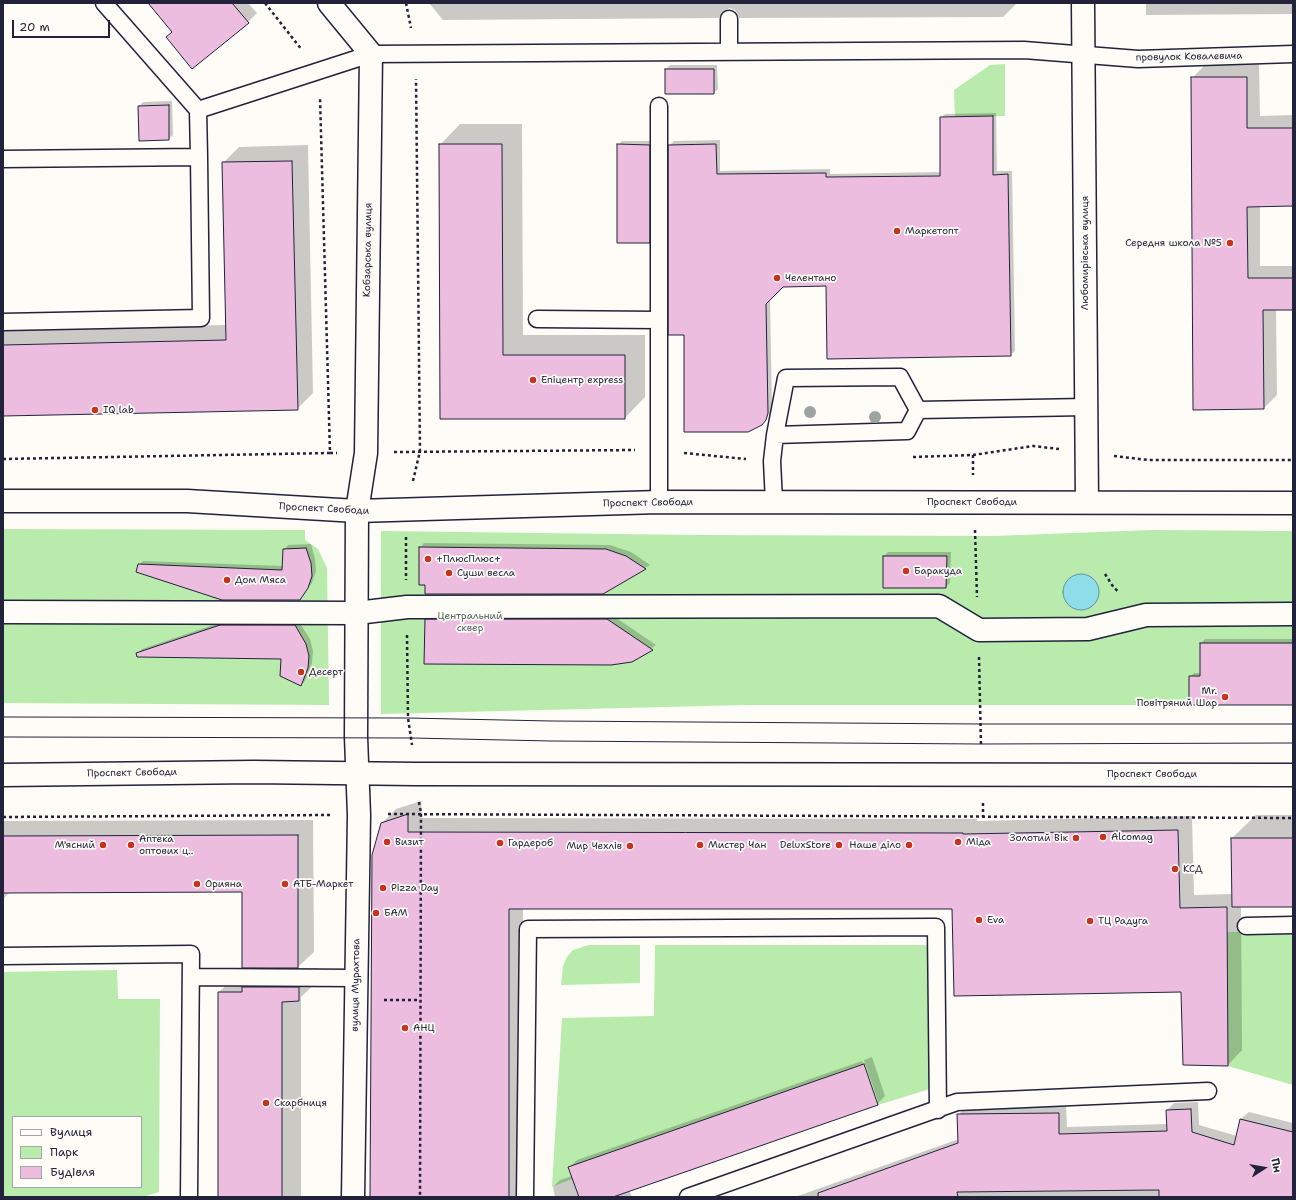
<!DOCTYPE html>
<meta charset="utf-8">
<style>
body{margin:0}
#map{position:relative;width:1296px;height:1200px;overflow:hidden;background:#fdfcf7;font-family:"Shantell Sans",sans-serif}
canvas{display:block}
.frame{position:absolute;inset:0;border:4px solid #22223b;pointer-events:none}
.legend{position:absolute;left:12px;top:1116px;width:130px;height:72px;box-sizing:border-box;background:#fdfcf7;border:1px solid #a5a5ac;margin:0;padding:5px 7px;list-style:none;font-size:12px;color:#22223b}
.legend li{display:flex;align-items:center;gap:8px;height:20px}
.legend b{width:20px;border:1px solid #a5a5ac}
.north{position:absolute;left:1244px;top:1148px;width:40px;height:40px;-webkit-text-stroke:3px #fdfcf7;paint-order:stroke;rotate:78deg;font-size:11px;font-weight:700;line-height:16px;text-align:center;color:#22223b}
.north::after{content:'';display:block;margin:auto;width:14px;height:18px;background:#22223b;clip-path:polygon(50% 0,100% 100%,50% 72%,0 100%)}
.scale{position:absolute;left:12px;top:20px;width:98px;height:18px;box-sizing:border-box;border:2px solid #22223b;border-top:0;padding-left:5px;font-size:12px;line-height:14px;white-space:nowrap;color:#22223b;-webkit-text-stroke:3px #fdfcf7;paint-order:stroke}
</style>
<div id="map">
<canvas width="1296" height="1200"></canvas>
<div class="frame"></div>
<ul class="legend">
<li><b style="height:5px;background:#fdfcf7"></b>Вулиця</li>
<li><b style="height:11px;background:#b8ebac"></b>Парк</li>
<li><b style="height:11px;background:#edbddf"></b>Будівля</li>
</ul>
<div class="north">Пн</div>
<div class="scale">20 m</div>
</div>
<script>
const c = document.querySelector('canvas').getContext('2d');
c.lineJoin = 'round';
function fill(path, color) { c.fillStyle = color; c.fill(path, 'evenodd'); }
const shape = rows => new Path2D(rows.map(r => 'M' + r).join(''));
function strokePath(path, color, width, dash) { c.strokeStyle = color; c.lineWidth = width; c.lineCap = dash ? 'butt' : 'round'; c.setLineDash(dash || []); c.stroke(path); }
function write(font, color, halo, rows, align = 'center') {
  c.font = font + ' "Shantell Sans",sans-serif'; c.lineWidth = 3.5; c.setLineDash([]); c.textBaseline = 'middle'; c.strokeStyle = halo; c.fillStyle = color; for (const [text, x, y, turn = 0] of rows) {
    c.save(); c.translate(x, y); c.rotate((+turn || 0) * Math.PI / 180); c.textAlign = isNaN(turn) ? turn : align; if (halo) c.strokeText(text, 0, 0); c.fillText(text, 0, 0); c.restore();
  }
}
fill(shape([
 [1005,64,1005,116,955,117,954,90,990,65],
 [3,529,305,530,305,540,318,549,327,568,329,705,3,703],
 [1151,530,1293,531,1293,705,745,705,381,714,381,531,698,535,995,536],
 [1227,932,1293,932,1293,1085,1228,1066],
 [589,945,640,945,640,983,561,985,563,966,567,957,573,950],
 [655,945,929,945,933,1088,878,1105,864,1064,552,1187,562,1018,654,1016],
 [117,970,118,999,160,999,159,1192,143,1197,3,1197,3,972],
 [13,1117,141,1117,141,1187,13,1187]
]), '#b8ebac');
const water = shape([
 '1063 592a18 18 0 1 1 36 0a18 18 0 1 1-36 0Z'
]);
fill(water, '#8edee9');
strokePath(water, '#6393a3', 1);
fill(shape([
 [150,3,248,3,257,13,248,22,173,31],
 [429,3,1017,3,1003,17,739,18,735,10,729,8,719,18,443,20],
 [1146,3,1293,3,1293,14,1146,15],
 [1259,64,1260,116,1293,115,1293,205,1260,206,1260,266,1293,266,1293,309,1276,309,1277,395,1264,408,1194,409,1192,78,1205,65],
 [670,65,717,65,718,89,714,93,666,69],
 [172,101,173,135,169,139,139,106,143,102],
 [996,113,997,171,1012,171,1015,351,1010,355,827,285,782,286,770,299,772,408,766,420,685,334,670,145,674,141,720,140,720,171,830,169,830,174,941,172,941,118,945,114],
 [460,124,522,124,523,335,645,335,645,397,625,418,441,418,440,145],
 [622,141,653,141,653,238,649,242,618,145],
 [308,145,313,393,297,409,3,415,3,330,226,325,223,163,239,147],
 [424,543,610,545,631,552,650,565,602,593,426,584,420,548],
 [311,544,315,559,316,571,312,583,299,599,139,565,143,561,283,566,284,550,288,545],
 [888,552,951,552,950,583,946,587,884,587,884,556],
 [612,615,656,645,632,661,426,620,430,616],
 [225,621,299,622,310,639,313,651,312,663,305,681,301,685,282,658,138,653,142,649],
 [1205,639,1293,639,1293,704,1190,677,1194,673,1201,673,1201,643],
 [421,801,422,818,977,819,977,821,1192,816,1194,895,1233,894,1232,838,1256,815,1293,815,1293,906,1241,906,1242,1050,1228,1065,1182,991,953,908,523,908,523,1197,372,1197,382,823,396,809],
 [313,820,314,952,297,968,318,968,318,981,301,997,301,1197,328,1197,219,1197,219,992,239,973,258,973,263,967,243,891,10,892,3,899,3,821],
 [872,1057,885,1096,877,1104,629,1190,632,1197,555,1197,553,1187,560,1180,572,1176,570,1167,577,1160,862,1061,875,1101,878,1101,864,1060],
 [1198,1102,1199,1125,1237,1136,1241,1119,1249,1112,1293,1123,1293,1197,795,1197,959,1139,958,1115,966,1107,1066,1105,1067,1127,1167,1124,1167,1110,1174,1103]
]), '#0003');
const building = shape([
 [148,3,232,3,249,23,192,69,166,37,172,32,148,3],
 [665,69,714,69,714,94,665,94,665,69],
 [1191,77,1247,77,1247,128,1293,128,1293,206,1247,207,1248,278,1293,278,1293,310,1263,310,1264,409,1193,410,1191,77],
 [169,105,169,140,139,141,138,106,169,105],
 [993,116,993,175,1008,174,1011,356,827,359,826,286,783,287,766,304,768,413,766,420,762,425,748,432,684,432,684,335,668,335,668,145,716,144,717,174,826,173,826,177,940,176,940,117,993,116],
 [439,144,502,144,503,355,625,355,625,419,440,419,439,144],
 [617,144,650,145,650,243,617,243,617,144],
 [292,161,298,410,3,416,3,345,226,340,222,162,292,161],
 [419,547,606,549,626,556,646,569,603,594,425,594,425,585,419,585,419,547],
 [306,548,311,563,312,576,308,588,300,600,222,600,136,572,138,564,282,570,283,549,306,548],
 [883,556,947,556,946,588,883,588,883,556],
 [425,619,607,619,653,650,632,662,611,665,424,664,425,619],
 [220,625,295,625,306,644,309,656,308,668,301,686,280,676,281,659,137,657,136,653,220,625],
 [1200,643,1293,643,1293,705,1189,705,1189,676,1200,676,1200,643],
 [408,814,408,832,963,833,963,834,1178,830,1180,908,1227,907,1228,1066,1183,1065,1181,992,954,996,952,909,509,909,509,1197,370,1197,372,855,381,823,408,814],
 [298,835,298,968,242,968,242,892,3,893,3,836,298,835],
 [1231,838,1293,838,1293,907,1232,907,1231,838],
 [242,987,299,987,299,1001,282,1002,282,1197,218,1197,218,992,242,992,242,987],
 [864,1064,878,1105,613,1197,579,1197,568,1167,864,1064],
 [1191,1109,1192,1132,1234,1145,1240,1119,1293,1132,1293,1197,1159,1197,1159,1190,957,1192,958,1197,818,1197,818,1193,958,1143,957,1114,1059,1113,1059,1134,1167,1131,1166,1110,1191,1109]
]);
fill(building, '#edbddf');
strokePath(building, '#22223b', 1);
const service = shape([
 [104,3,198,110],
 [729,19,729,51],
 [3,159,199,157,198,110,371,54,1024,50,1138,59,1293,54],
 [537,319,659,320],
 [3,322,201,318,199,157],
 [775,435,907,431,918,410],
 [659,502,659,106],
 [774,502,772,461,775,435,786,378,900,377,918,410,1086,407],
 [1246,926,1293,925],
 [3,956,191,954,189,1197],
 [191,977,356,978],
 [525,1197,528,929,936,927,938,1110],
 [688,1197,957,1102,1208,1091]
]);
const pedestrian = shape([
 [3,612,357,613,407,607,939,606,979,630,1088,629,1146,615,1293,614]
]);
const minor = shape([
 [329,3,371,54,366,453,357,511,356,737,359,815,353,1197],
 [1083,3,1087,502]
]);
const secondary = shape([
 [3,501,187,501,357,511,659,502,1293,503],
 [3,775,254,772,415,774,1293,775]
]);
strokePath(service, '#22223b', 19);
strokePath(pedestrian, '#22223b', 25);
strokePath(minor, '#22223b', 25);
strokePath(secondary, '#22223b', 25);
strokePath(shape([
 [265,3,302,50],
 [406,3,411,28],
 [394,452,635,450],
 [330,453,337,453],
 [684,453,746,459],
 [973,455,973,475],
 [1114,456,1148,460,1293,460],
 [913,457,973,455,1033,446,1059,449],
 [3,459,330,453,320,97],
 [413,481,420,451,416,79],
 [975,530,977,597],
 [406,537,406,580],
 [1105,574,1114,588,1119,592],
 [407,635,408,718,412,745],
 [979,657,981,746],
 [419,802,421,813,420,1197],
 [983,803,983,817],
 [388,814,1293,818],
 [3,817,331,815],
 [384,1000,420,1000]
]), '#22223b', 2.5, [3, 3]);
strokePath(service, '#fdfcf7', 16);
strokePath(pedestrian, '#fdfcf7', 22);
strokePath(minor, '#fdfcf7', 22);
strokePath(secondary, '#fdfcf7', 22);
strokePath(shape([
 [3,717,408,718,551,721,980,724,1293,724],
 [3,737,412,738,551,741,981,744,1293,743]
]), '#22223b', 1);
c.fillStyle = '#9da5a2';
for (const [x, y] of [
 [810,412],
 [875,417]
]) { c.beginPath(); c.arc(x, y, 6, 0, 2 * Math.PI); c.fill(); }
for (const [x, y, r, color] of [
 [897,231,4,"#c8321e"],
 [1230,243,4,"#c8321e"],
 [777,278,4,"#c8321e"],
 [533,380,4,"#c8321e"],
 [95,410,4,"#c8321e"],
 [428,559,4,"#c8321e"],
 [906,571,4,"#c8321e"],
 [449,573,4,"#c8321e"],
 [227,580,4,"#c8321e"],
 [301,672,4,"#c8321e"],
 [1225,697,4,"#c8321e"],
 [1103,837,4,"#c8321e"],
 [1076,838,4,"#c8321e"],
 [387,842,4,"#c8321e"],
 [958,842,4,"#c8321e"],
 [500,843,4,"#c8321e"],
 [103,845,4,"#c8321e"],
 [131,845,4,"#c8321e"],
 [700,845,4,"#c8321e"],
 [839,845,4,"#c8321e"],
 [909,845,4,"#c8321e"],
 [630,846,4,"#c8321e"],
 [1175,869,4,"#c8321e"],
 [197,884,4,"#c8321e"],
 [285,884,4,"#c8321e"],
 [383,888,4,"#c8321e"],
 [376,913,4,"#c8321e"],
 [979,920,4,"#c8321e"],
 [1090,921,4,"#c8321e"],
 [405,1028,4,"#c8321e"],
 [266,1103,4,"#c8321e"]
]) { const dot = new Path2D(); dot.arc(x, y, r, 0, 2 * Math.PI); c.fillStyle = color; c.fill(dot); strokePath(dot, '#fdfcf7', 1.5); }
write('10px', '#22223b', '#fdfcf7', [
 ["провулок Ковалевича",1189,57,-1],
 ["Кобзарська вулиця",368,250,-89],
 ["Любомирівська вулиця",1085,253,-90],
 ["Проспект Свободи",972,502],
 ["Проспект Свободи",648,503,-1],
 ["Проспект Свободи",324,509,3],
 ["Проспект Свободи",132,773,-1],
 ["Проспект Свободи",1152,774],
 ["вулиця Мурахтова",356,985,-89]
]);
write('10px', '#22223b', '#fdfcf7', [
 ["Маркетопт",905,231],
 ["Середня школа №5",1222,243,"right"],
 ["Челентано",785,278],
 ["Епіцентр express",541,380],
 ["IQ lab",103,410],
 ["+ПлюсПлюс+",436,559],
 ["Баракуда",914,571],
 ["Суши весла",457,573],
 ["Дом Мяса",235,580],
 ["Десерт",309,672],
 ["Mr.",1217,691,"right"],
 ["Повітряний Шар",1217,703,"right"],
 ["Alcomag",1111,837],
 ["Золотий Вік",1068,838,"right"],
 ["Аптека",139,839],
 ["оптових ц‥",139,851],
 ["Визит",395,842],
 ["Міда",966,842],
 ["Гардероб",508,843],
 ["М'ясний",95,845,"right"],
 ["Мистер Чан",708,845],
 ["DeluxStore",831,845,"right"],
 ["Наше діло",901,845,"right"],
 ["Мир Чехлів",622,846,"right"],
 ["КСД",1183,869],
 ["Орияна",205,884],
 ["АТБ-Маркет",293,884],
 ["Pizza Day",391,888],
 ["БАМ",384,913],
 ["Eva",987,920],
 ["ТЦ Радуга",1098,921],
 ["АНЦ",413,1028],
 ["Скарбниця",274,1103]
], 'left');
write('10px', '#4f5e5d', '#fdfcf7', [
 ["Центральний",470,616],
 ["сквер",470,628]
]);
</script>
